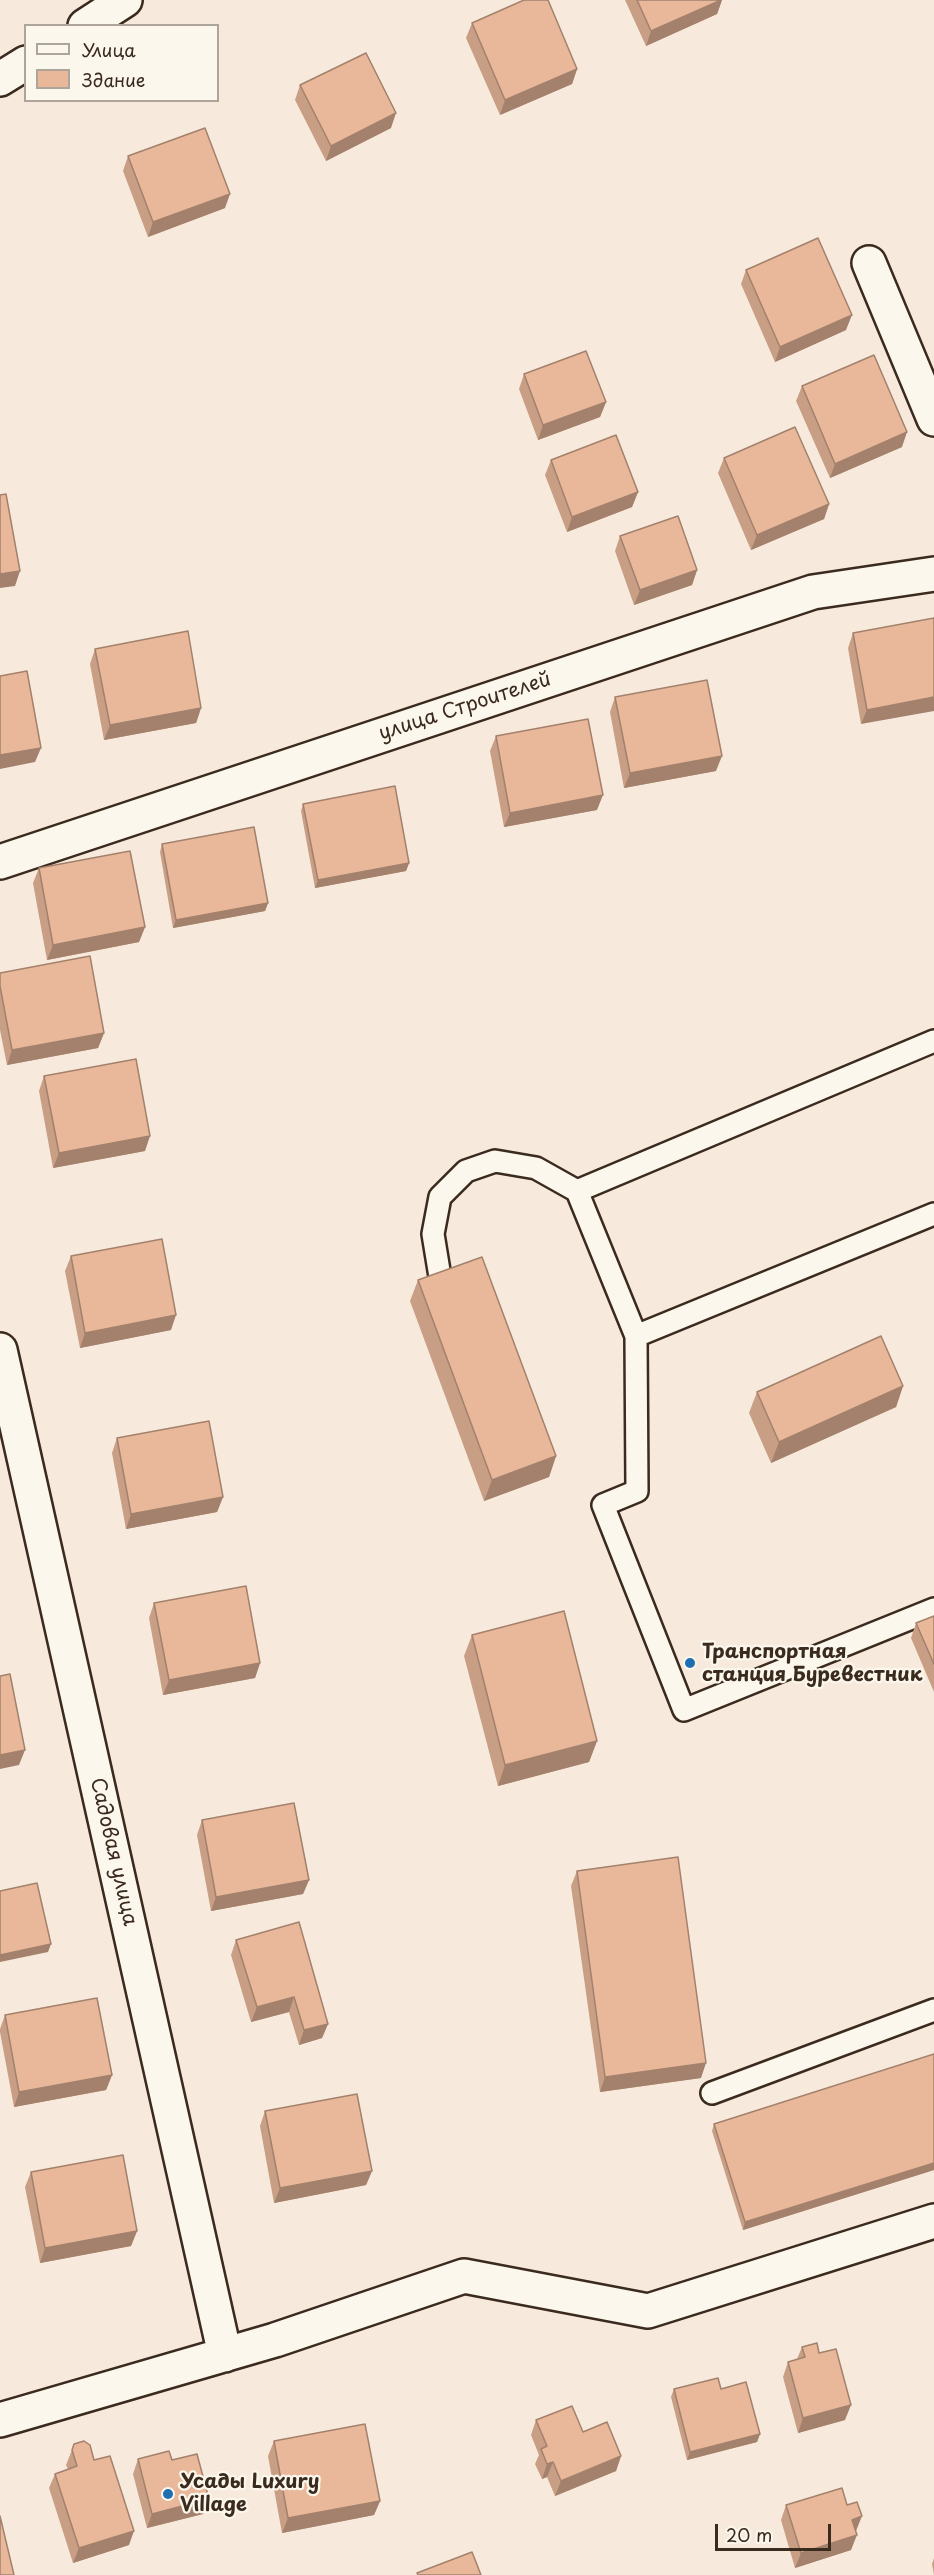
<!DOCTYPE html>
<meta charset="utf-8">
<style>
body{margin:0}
#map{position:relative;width:934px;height:2575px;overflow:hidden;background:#f7eadc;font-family:"Playpen Sans",sans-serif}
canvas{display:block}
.legend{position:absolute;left:24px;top:24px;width:195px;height:78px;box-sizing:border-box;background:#fbf7ec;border:2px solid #aea59a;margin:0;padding:8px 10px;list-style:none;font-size:18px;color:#3b2a1e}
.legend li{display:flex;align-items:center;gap:12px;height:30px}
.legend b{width:30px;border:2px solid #aea59a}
.scale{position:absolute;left:715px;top:2524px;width:116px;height:27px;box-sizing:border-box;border:3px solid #3b2a1e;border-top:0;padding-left:8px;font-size:18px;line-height:21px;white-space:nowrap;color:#3b2a1e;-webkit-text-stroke:4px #fbf7ec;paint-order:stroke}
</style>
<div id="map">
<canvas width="934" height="2575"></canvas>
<ul class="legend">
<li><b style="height:8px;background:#fbf7ec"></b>Улица</li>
<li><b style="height:16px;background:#e9b89a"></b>Здание</li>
</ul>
<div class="scale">20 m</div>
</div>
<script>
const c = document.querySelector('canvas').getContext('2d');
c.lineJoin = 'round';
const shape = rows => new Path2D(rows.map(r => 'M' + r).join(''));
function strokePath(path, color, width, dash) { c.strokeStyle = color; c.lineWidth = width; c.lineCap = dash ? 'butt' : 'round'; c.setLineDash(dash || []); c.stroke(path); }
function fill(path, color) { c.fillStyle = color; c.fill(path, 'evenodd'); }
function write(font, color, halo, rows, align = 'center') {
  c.font = font + ' "Playpen Sans",sans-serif'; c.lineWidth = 4.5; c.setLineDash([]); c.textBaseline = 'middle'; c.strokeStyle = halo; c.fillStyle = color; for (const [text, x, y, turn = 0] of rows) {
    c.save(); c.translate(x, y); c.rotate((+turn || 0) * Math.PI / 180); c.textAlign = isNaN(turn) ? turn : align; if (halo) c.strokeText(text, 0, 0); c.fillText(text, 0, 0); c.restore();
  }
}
const service = shape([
 [577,1191,934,1041],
 [442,1289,433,1234,440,1197,466,1171,495,1161,536,1168,577,1191,636,1336,637,1491,603,1505,684,1710,934,1609],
 [636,1336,934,1214],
 [712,2093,934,2010]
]);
const minor = shape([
 [85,26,125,0],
 [0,79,26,63],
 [869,263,934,419],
 [0,862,813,592,934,574],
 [0,1350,225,2355],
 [0,2420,275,2340,464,2276,648,2311,934,2221]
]);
strokePath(service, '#3b2a1e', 26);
strokePath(minor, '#3b2a1e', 38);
strokePath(service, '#fbf7ec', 21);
strokePath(minor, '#fbf7ec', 33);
fill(shape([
 [625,0,722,0,717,14,646,46],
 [472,23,577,69,572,84,500,115,466,38],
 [300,85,391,128,326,161,295,100],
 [128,156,225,208,148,237,123,171],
 [746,270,846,330,775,362,741,284],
 [524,374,606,402,600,417,538,440,519,389],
 [802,386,902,447,830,478,796,401],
 [724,458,829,504,824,519,751,550,718,473],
 [551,460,638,492,632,507,567,532,545,475],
 [620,536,697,570,692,585,634,605,615,551],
 [934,618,861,724,848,648,853,633],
 [95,649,201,708,196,723,104,740,90,664],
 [615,697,716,771,624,788,610,712],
 [496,736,597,810,504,827,490,751],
 [303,804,409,863,406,871,315,888,301,811],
 [162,844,268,903,265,911,173,928,160,852],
 [39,868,145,927,139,942,47,960,33,883],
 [0,973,104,1033,98,1048,7,1065,0,1030],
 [44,1076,145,1151,53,1168,39,1091],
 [71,1256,171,1330,80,1348,65,1271],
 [418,1280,556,1456,549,1477,484,1501,410,1301],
 [903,1386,896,1407,771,1463,749,1413,757,1392],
 [117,1438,223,1497,217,1512,126,1529,112,1453],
 [154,1603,260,1663,255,1678,163,1695,149,1618],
 [934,1616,934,1692,911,1638,916,1623],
 [472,1635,597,1741,589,1762,498,1786,464,1656],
 [202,1820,309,1880,303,1894,211,1911,197,1835],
 [577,1871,701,2078,600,2092,571,1886],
 [236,1940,328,2024,322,2038,299,2045,289,2012,251,2022,231,1955],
 [5,2015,112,2075,106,2090,14,2107,0,2032,0,2029],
 [934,2054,934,2170,743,2230,712,2131,714,2124],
 [265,2111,372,2171,366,2185,274,2203,260,2126],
 [31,2172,137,2231,131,2246,40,2263,25,2187],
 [802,2347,819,2353,845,2420,798,2433,783,2377,788,2362,797,2359],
 [674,2389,721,2389,760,2434,757,2442,687,2460,671,2397],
 [536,2420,583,2432,621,2456,616,2471,555,2496,547,2477,542,2479,535,2464,539,2455,531,2435],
 [274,2441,380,2501,374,2515,282,2533,268,2456],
 [72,2450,94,2460,129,2545,73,2563,49,2488,55,2474,68,2469,66,2465],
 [138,2459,172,2460,203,2514,147,2528,133,2474],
 [786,2505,847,2505,856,2531,855,2532,851,2550,795,2568,781,2520],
 [934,2558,934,2575,932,2564]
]), '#c89e84');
fill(shape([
 [722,0,717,14,646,46,651,31],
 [577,69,572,84,500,115,505,100],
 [396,113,391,128,326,161,331,146],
 [230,194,225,208,148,237,153,222],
 [852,315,846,330,775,362,780,347],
 [606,402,600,417,538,440,543,425],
 [907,432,902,447,830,478,835,464],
 [638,492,632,507,567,532,572,517],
 [829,504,824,519,751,550,757,535],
 [697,570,692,585,634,605,640,590],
 [20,571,15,586,0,588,0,574],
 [934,697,934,711,861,724,867,710],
 [201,708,196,723,104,740,110,725],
 [41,748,35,762,0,769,0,755],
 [722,756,716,771,624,788,630,773],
 [603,795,597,810,504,827,510,813],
 [409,863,406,871,315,888,318,880],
 [268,903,265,911,173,928,176,920],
 [145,927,139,942,47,960,53,945],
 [104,1033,98,1048,7,1065,12,1050],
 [150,1136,145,1151,53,1168,59,1153],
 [176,1315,171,1330,80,1348,85,1333],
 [903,1386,896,1407,771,1463,779,1442],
 [556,1456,549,1477,484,1501,492,1480],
 [223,1497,217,1512,126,1529,131,1514],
 [260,1663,255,1678,163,1695,169,1680],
 [597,1741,589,1762,498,1786,505,1765],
 [25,1750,19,1765,0,1769,0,1755],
 [309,1880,303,1894,211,1911,216,1897],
 [51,1944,48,1952,0,1962,0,1955],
 [294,1997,289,2012,251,2022,257,2007],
 [328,2024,322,2038,299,2045,304,2030],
 [706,2063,701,2078,600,2092,605,2077],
 [112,2075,106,2090,14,2107,19,2092],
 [934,2163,934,2170,743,2230,745,2222],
 [372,2171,366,2185,274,2203,280,2188],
 [137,2231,131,2246,40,2263,45,2248],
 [851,2405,845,2420,798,2433,803,2418],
 [760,2434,757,2442,687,2460,690,2452],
 [621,2456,616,2471,555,2496,561,2481],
 [553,2462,547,2477,542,2479,547,2464],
 [209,2499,203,2514,147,2528,152,2514],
 [380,2501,374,2515,282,2533,288,2518],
 [862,2516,856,2531,846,2534,852,2520],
 [134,2531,129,2545,73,2563,79,2548],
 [857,2535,851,2550,795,2568,801,2553]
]), '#a3816c');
const building = shape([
 [524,0,548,0,577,69,505,100,472,23,524,0],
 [637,0,721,0,651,31,637,0],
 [366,53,396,113,331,146,300,85,366,53],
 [205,128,230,194,153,222,128,156,205,128],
 [818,238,852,315,780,347,746,270,818,238],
 [586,351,606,402,543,425,524,374,586,351],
 [874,355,907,432,835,464,802,386,874,355],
 [795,427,829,504,757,535,724,458,795,427],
 [616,435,638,492,572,517,551,460,616,435],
 [6,494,20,571,0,574,0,495,6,494],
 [678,516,697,570,640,590,620,536,678,516],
 [934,618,934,697,867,710,853,633,934,618],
 [188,631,201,708,110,725,95,649,188,631],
 [27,671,41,748,0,755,0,676,27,671],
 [707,680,722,756,630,773,615,697,707,680],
 [588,719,603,795,510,813,496,736,588,719],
 [395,786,409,863,318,880,303,804,395,786],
 [254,827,268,903,176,920,162,844,254,827],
 [130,851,145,927,53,945,39,868,130,851],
 [90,956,104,1033,12,1050,0,986,0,973,90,956],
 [136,1059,150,1136,59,1153,44,1076,136,1059],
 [162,1239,176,1315,85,1333,71,1256,162,1239],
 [482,1257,556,1456,492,1480,418,1280,482,1257],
 [881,1336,903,1386,779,1442,757,1392,881,1336],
 [209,1421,223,1497,131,1514,117,1438,209,1421],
 [246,1586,260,1663,169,1680,154,1603,246,1586],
 [564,1611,597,1741,505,1765,472,1635,564,1611],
 [934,1616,934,1664,916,1623,934,1616],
 [10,1674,25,1750,0,1755,0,1676,10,1674],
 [294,1803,309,1880,216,1897,202,1820,294,1803],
 [678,1857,706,2063,605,2077,577,1871,678,1857],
 [37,1883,51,1944,0,1955,0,1891,37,1883],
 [299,1922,328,2024,304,2030,294,1997,257,2007,236,1940,299,1922],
 [97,1998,112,2075,19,2092,5,2015,97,1998],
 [934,2054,934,2163,745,2222,714,2124,934,2054],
 [357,2094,372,2171,280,2188,265,2111,357,2094],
 [123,2155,137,2231,45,2248,31,2172,123,2155],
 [817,2343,819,2353,836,2349,851,2405,803,2418,788,2362,805,2357,802,2347,817,2343],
 [718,2378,721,2389,746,2382,760,2434,690,2452,674,2389,718,2378],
 [572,2406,583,2432,607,2422,621,2456,561,2481,553,2462,547,2464,541,2449,547,2446,536,2420,572,2406],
 [365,2424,380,2501,288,2518,274,2441,365,2424],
 [84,2441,90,2445,94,2460,110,2456,134,2531,79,2548,55,2474,77,2466,72,2450,74,2444,84,2441],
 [169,2451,172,2460,197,2454,209,2499,152,2514,138,2459,169,2451],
 [842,2488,847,2505,857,2502,862,2516,852,2520,857,2535,801,2553,786,2505,842,2488],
 [0,2516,14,2575,0,2575,0,2516],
 [472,2552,481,2575,418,2575,417,2573,472,2552]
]);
fill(building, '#e9b89a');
strokePath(building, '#a3816c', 1.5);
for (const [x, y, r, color] of [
 [690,1663,6,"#1f6fb2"],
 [168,2494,6,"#1f6fb2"]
]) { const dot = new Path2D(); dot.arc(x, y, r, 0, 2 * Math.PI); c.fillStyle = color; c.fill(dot); strokePath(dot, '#fbf7ec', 2); }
write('20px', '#3b2a1e', '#fbf7ec', [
 ["улица Строителей",465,707,-18],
 ["Садовая улица",113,1852,77]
]);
write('bold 20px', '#3b2a1e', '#fbf7ec', [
 ["Транспортная",702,1652],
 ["станция Буревестник",702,1675],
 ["Усады Luxury",180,2482],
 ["Village",180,2505]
], 'left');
</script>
